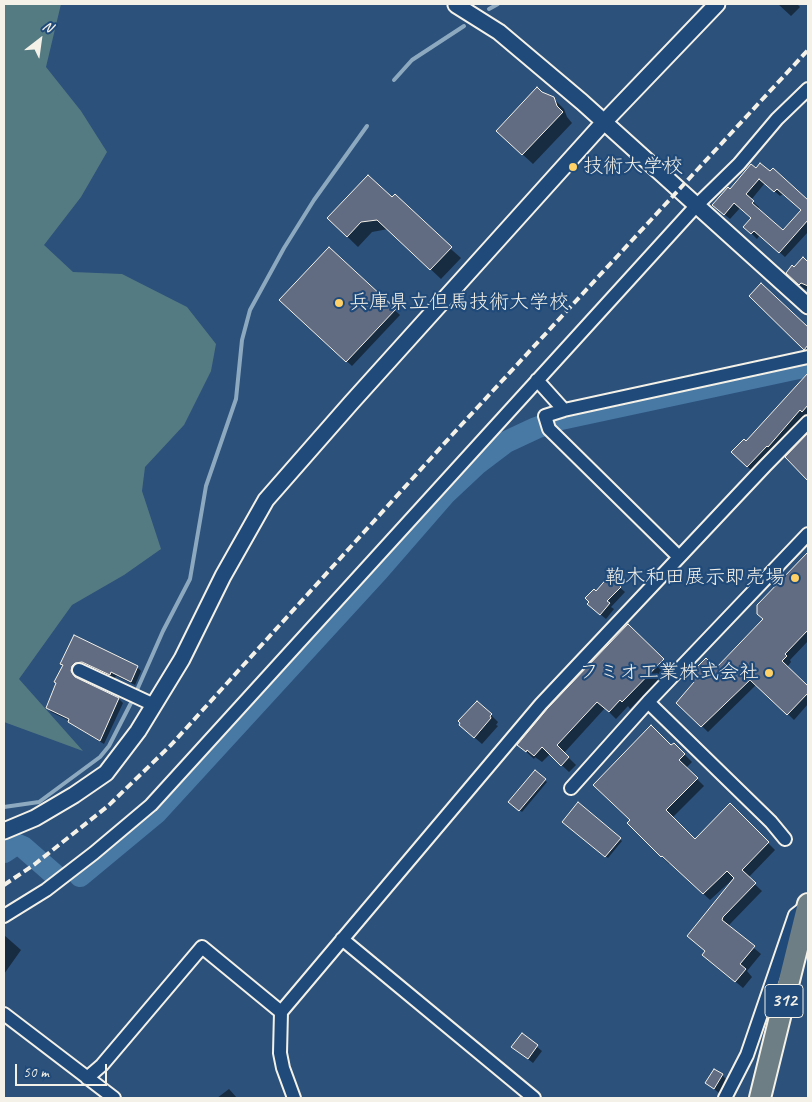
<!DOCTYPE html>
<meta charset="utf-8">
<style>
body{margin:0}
#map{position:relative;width:812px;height:1102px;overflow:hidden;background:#2c517b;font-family:Caveat,sans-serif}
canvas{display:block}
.frame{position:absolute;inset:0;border:5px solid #f4f1e8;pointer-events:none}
.north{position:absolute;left:15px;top:15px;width:50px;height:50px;-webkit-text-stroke:4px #1f4a7a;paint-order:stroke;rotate:30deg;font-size:14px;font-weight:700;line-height:20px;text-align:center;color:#f4f1e8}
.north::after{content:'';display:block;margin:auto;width:18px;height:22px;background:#f4f1e8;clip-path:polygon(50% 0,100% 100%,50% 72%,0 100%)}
.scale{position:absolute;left:15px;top:1064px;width:92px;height:22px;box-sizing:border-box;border:2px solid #f4f1e8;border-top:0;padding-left:6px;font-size:15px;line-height:18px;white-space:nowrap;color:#f4f1e8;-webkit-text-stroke:4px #1f4a7a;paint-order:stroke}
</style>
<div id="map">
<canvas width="812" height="1102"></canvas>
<div class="frame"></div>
<div class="north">N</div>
<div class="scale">50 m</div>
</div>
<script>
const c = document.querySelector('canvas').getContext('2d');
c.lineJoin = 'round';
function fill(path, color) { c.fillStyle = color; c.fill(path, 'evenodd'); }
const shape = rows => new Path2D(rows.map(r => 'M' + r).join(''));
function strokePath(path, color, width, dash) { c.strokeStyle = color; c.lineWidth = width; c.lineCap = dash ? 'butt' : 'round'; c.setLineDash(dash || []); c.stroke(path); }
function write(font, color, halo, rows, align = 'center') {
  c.font = font + ' Caveat,"Klee One",sans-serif'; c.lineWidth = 4.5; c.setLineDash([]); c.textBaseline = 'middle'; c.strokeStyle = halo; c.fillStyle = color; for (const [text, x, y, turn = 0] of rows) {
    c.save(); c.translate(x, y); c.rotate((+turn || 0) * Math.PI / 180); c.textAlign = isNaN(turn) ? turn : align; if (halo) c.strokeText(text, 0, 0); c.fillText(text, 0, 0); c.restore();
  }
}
fill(shape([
 [4,4,61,4,46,67,81,111,107,152,81,197,44,245,73,272,122,274,187,307,216,344,211,371,184,425,145,467,142,491,161,549,124,575,72,605,19,679,83,751,4,722]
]), '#557b82');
fill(shape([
 [778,4,797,4,800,7,791,16],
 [542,93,553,98,564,109,567,117,572,123,533,164,508,141],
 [773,170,808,202,808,232,785,257,760,235,757,239,750,232,752,218,740,208,730,219,719,210,731,190,770,173],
 [765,183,780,196,783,194,802,211,783,231,757,209,759,207,751,200],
 [368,176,461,258,441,279,388,229,372,232,358,247,328,218],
 [329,248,400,315,352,366,281,300],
 [808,260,808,288,806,290,793,279,794,269,807,263],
 [750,296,799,319,808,329,808,352],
 [806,378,808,380,808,417,807,415,784,443,754,473,733,452,746,443],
 [808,554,808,641,790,660,791,662,787,667,808,688,808,704,794,720,757,684,708,732,678,703,716,670,764,619,758,605],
 [609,578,625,592,611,607,614,609,606,619,594,609,596,592],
 [628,626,670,667,630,709,628,706,616,719,605,708,564,753,576,765,569,772,550,754,542,762,535,757,534,759,519,745],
 [75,637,137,667,141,671,135,685,116,676,114,679,87,666,79,667,76,671,75,676,77,679,119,699,123,703,104,744,74,726,70,721,51,712,47,708,64,666,61,664],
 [491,715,498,722,496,725,498,726,482,744,468,732],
 [674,744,692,762,686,768,704,786,672,818,695,841,730,805,775,850,748,878,762,891,730,924,729,927,761,954,747,971,752,977,743,988,704,955,736,878,735,877,710,900,670,862,669,864,629,823],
 [535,772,547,782,522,812,510,802],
 [578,804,622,841,608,858,565,824],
 [4,935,21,950,4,974],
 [522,1035,542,1051,533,1063,518,1051],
 [722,1075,727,1080,719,1093,707,1083],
 [229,1089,237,1098,217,1098]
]), '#0007');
strokePath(shape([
 [489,9,498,4],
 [394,80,412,60,464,26],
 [4,807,39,802,100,757,109,746,133,699,163,631,190,579,206,486,236,399,242,340,250,310,284,248,314,200,367,126]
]), '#8da9c0', 4);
strokePath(shape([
 [4,852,16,844,23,847,55,875],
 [80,876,156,813,378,571,445,494,477,464,506,442,536,428,561,419,808,366]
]), '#4879a5', 22);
const building = shape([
 [537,87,542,92,554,97,557,106,563,112,522,155,496,131,537,87],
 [760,163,770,171,773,168,808,200,808,220,779,253,754,231,751,234,743,227,751,218,734,203,724,215,712,205,728,187,730,189,751,164,756,168,760,163],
 [759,179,774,192,777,189,801,210,783,230,752,203,754,201,746,194,759,179],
 [368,175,392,197,395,194,452,247,430,270,377,220,361,222,347,237,327,218,368,175],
 [329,247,396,309,346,362,279,300,329,247],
 [803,257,808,262,808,286,801,283,799,285,786,273,792,265,794,267,803,257],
 [761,283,808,327,808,345,804,350,749,296,761,283],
 [808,373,808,405,802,412,800,410,768,447,767,446,747,467,731,452,744,439,746,441,808,373],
 [808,433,808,481,785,457,808,433],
 [808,552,808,630,785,654,787,656,782,661,808,686,808,693,787,715,750,680,701,727,676,703,694,682,688,676,706,658,716,668,763,619,757,614,757,605,808,552],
 [609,576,621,587,607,601,610,603,600,615,587,604,589,602,585,598,594,589,596,591,609,576],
 [628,624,664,659,622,702,620,700,609,712,597,702,557,745,569,757,561,766,542,747,534,756,527,750,526,752,517,745,547,709,628,624],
 [74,635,138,666,131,682,111,672,110,675,82,662,75,663,72,666,71,671,75,677,119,698,100,741,68,722,69,719,46,708,56,683,54,682,63,665,60,664,74,635],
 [477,701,492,714,490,716,491,718,474,738,459,725,460,723,458,721,477,701],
 [651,725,671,745,674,743,685,754,679,760,698,778,666,810,695,839,730,803,769,842,742,870,756,883,723,917,722,920,755,946,740,964,746,969,735,982,702,955,705,951,687,936,734,878,727,871,703,894,662,856,661,857,627,823,630,820,593,785,651,725],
 [535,770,546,779,519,811,508,802,535,770],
 [578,802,621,838,605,857,562,822,578,802],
 [522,1033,538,1045,528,1059,511,1047,522,1033],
 [714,1069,723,1074,714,1089,705,1083,714,1069]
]);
fill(building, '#616b81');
strokePath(building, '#f4f1e8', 1);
const minor = shape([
 [537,380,564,410,808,357],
 [564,410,545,416,549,429,679,557],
 [79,670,154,705],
 [648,702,771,822,785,839],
 [571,788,648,702,808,534],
 [4,916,46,890,94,853,151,805,696,206,739,164,777,119,808,89],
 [342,939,534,1098],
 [281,1012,280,1053,283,1068,294,1098],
 [4,1014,114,1098],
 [87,1078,102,1065,202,947,281,1012,541,704,765,466,808,422],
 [725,1098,747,1055,795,915,804,908]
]);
const tertiary = shape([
 [456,5,499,32,582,102,808,306],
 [4,831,35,818,74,795,106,773,138,731,182,659,223,576,266,500,351,403,604,122,717,4]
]);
const trunk = shape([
 [760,1098,808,904]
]);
strokePath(minor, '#f4f1e8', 16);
strokePath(tertiary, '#f4f1e8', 19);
strokePath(trunk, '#f4f1e8', 24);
strokePath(minor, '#1f4a7a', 12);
strokePath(tertiary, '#1f4a7a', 15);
strokePath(trunk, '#6d7e84', 20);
strokePath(shape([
 [4,885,35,864,108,806,171,745,452,435,808,50]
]), '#f4f1e8', 4, [8, 4]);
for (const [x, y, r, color] of [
 [573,167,5,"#ffd166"],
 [339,303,5,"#ffd166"],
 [795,578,5,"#ffd166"],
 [769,673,5,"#ffd166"]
]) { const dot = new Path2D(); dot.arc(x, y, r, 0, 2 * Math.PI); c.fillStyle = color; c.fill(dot); strokePath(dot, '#1f4a7a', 2); }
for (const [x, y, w] of [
 [784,1001,38]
]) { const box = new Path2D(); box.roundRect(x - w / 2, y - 16.5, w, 33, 4); c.fillStyle = '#1f4a7a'; c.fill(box); strokePath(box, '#f4f1e8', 1); }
write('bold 19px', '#f4f1e8', null, [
 ["312",784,1001]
]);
write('20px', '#f4f1e8', '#1f4a7a', [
 ["技術大学校",583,167],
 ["兵庫県立但馬技術大学校",349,303],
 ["鞄木和田展示即売場",785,578,"right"],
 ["フミオ工業株式会社",759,673,"right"]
], 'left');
</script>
